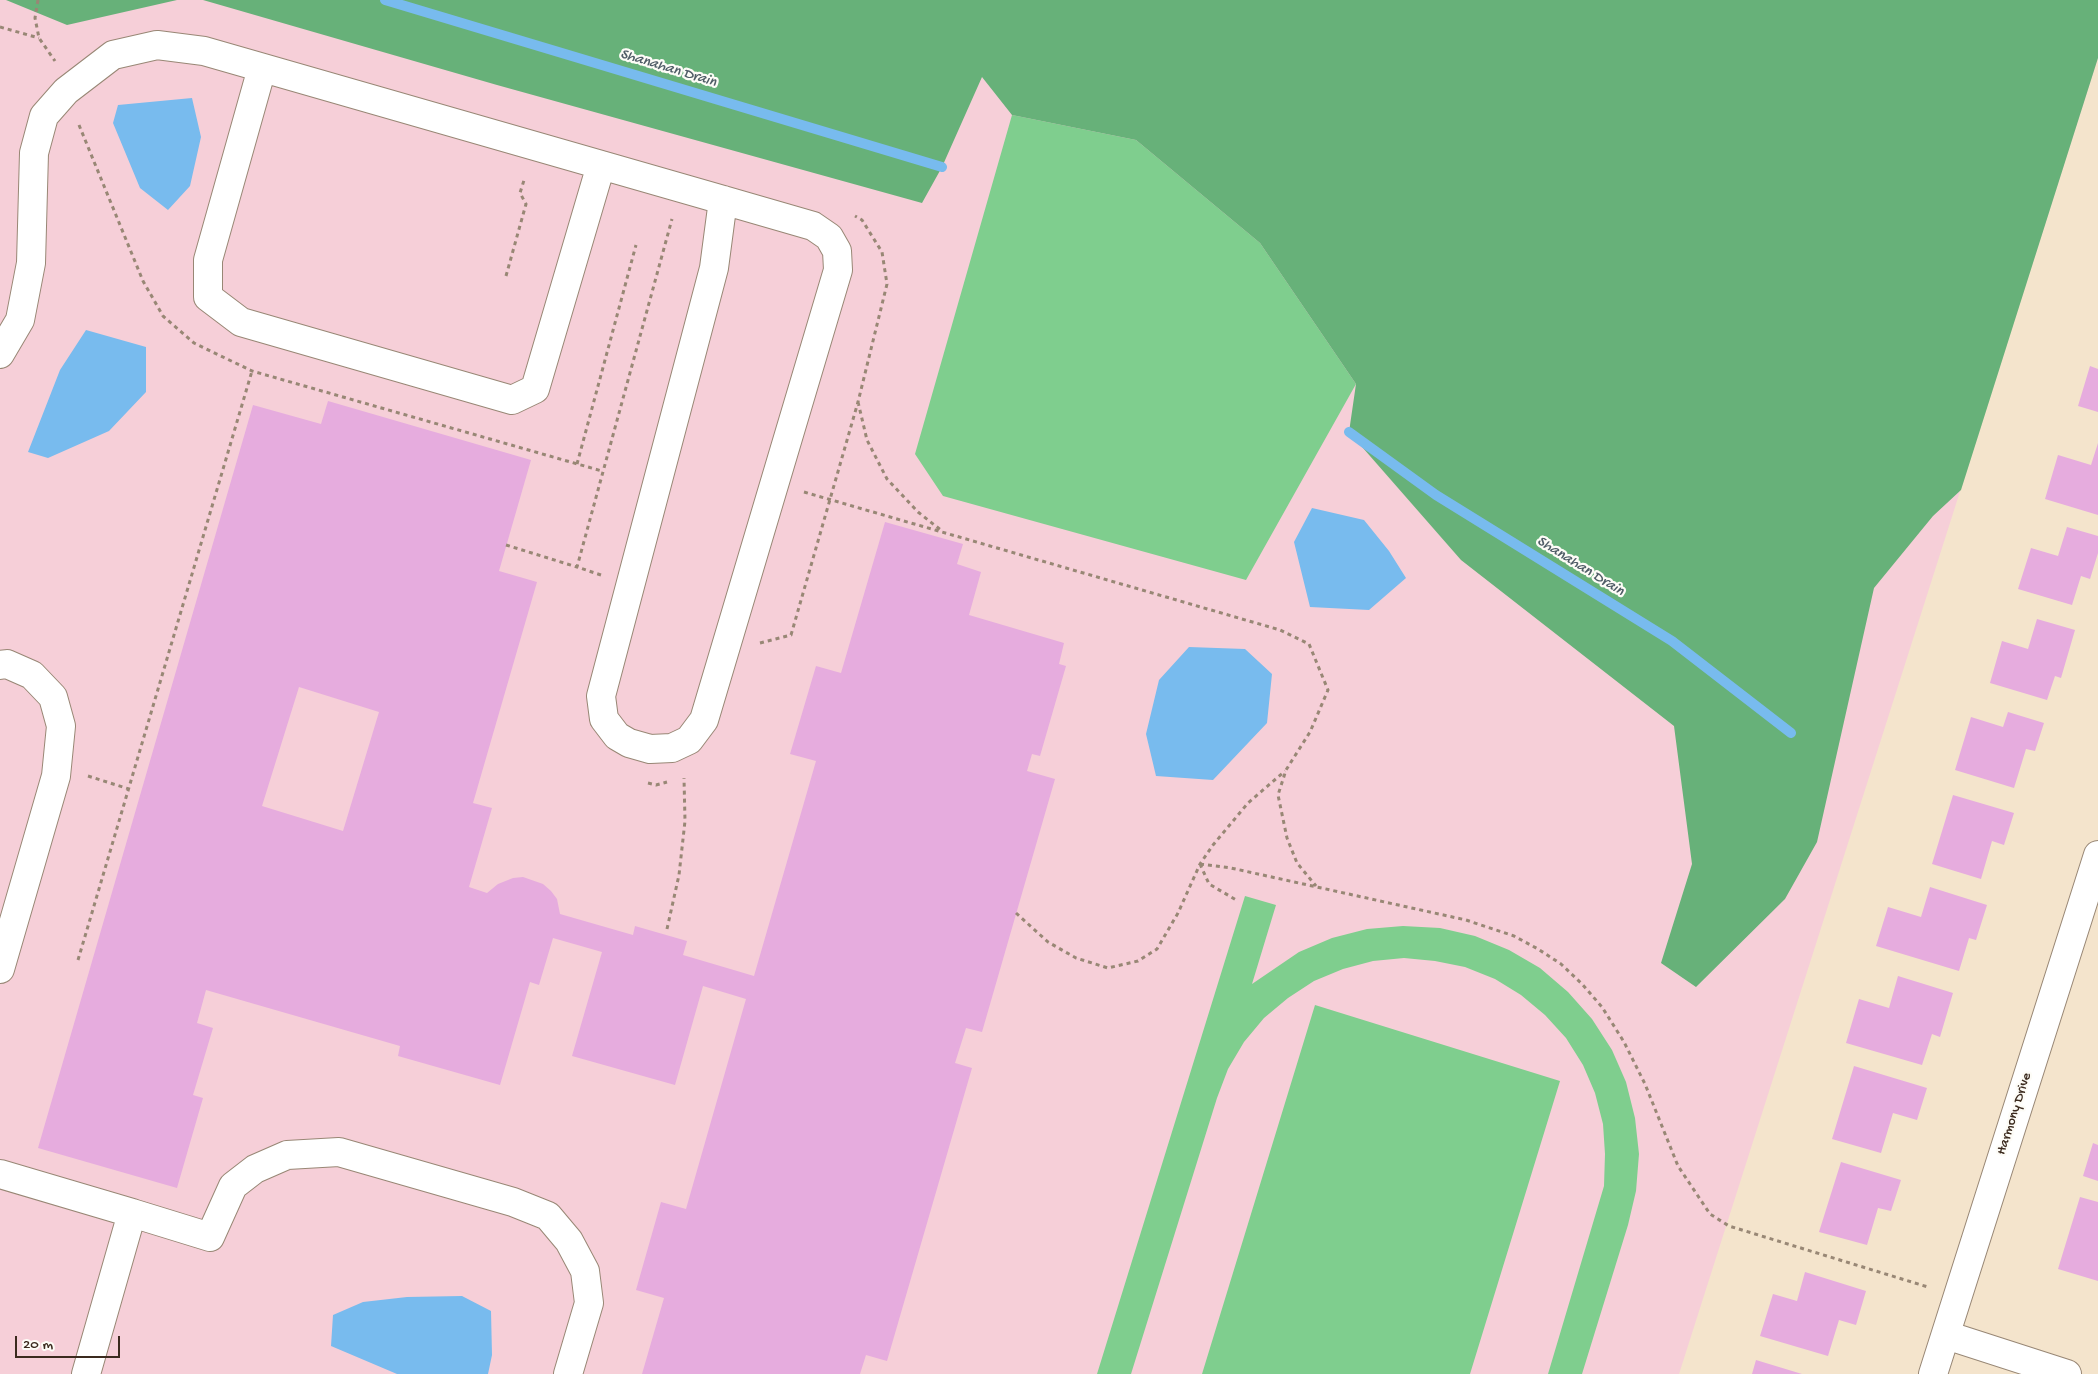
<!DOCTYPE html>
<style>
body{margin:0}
#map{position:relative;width:2098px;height:1374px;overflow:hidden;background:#f4e4cc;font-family:"Gochi Hand",sans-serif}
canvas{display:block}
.scale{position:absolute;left:15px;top:1336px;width:105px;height:22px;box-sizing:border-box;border:2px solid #3b2a1e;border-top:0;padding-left:6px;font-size:15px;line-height:18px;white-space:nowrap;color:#3b2a1e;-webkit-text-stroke:4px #fdfcf7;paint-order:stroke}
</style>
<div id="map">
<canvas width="2098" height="1374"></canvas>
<div class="scale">20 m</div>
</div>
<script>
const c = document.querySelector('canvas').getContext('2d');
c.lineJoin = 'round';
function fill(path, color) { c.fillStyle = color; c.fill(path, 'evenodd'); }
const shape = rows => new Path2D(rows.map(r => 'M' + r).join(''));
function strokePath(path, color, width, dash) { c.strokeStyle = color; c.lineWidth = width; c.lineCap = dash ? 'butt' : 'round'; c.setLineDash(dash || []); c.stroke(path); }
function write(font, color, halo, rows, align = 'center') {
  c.font = font + ' "Gochi Hand",sans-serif'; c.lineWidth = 4.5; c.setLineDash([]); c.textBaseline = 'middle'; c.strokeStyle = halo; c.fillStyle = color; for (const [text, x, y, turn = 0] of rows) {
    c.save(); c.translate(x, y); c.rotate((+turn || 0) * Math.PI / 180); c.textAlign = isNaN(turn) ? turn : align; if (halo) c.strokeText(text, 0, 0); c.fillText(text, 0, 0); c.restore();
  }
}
fill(shape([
 [0,0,2098,0,2098,58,1679,1374,0,1374]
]), '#f6cfd8');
fill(shape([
 [1012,115,1136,140,1260,243,1356,384,1246,580,943,496,915,454],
 [1245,896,1276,905,1252,984,1299,952,1332,938,1367,929,1403,926,1440,928,1475,936,1509,950,1540,968,1568,992,1592,1019,1612,1050,1626,1082,1635,1118,1639,1154,1636,1191,1628,1225,1582,1374,1548,1374,1604,1186,1605,1154,1603,1124,1595,1093,1583,1065,1566,1038,1545,1015,1521,995,1495,979,1465,967,1435,961,1404,958,1373,961,1343,969,1314,981,1288,998,1264,1018,1244,1042,1228,1069,1217,1098,1131,1374,1097,1374],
 [1315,1005,1560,1081,1470,1374,1202,1374]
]), '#7fce8e');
fill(shape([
 [6,0,177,0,67,25],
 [203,0,2098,0,2098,58,1961,490,1933,516,1874,588,1817,842,1785,899,1696,987,1661,963,1692,864,1674,726,1461,560,1349,432,1356,384,1260,243,1136,140,1012,115,982,77,942,167,922,203,497,85]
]), '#67b179');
fill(shape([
 [192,98,201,137,190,186,168,210,140,188,113,123,118,105],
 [86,330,146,347,146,392,109,431,48,458,28,452,60,370],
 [1312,508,1364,520,1389,551,1406,578,1369,610,1310,607,1294,542],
 [1189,647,1245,649,1272,674,1267,723,1213,780,1156,776,1146,734,1159,680],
 [462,1296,491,1311,492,1355,488,1374,397,1374,331,1346,333,1315,363,1302,407,1297]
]), '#78bbee');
strokePath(shape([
 [385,0,942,167],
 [1349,432,1436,495,1672,641,1791,733]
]), '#78bbee', 10);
fill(shape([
 [2090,366,2098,369,2098,412,2078,406],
 [328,401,531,460,499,571,537,582,473,803,492,808,469,887,487,893,498,884,513,878,523,877,543,884,551,891,557,899,560,914,633,935,635,926,687,941,683,955,754,976,816,761,790,754,816,666,841,673,885,522,963,544,957,564,981,572,969,615,1064,643,1059,664,1066,666,1040,756,1032,754,1027,771,1055,779,982,1032,966,1028,955,1063,972,1068,887,1361,866,1355,860,1374,642,1374,664,1298,636,1290,661,1202,686,1209,746,999,703,986,675,1085,572,1056,602,952,553,938,539,985,530,982,500,1085,398,1056,400,1046,206,990,197,1023,213,1028,193,1095,203,1098,177,1188,38,1148,253,405,321,424],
 [299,687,379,712,343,831,262,806],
 [2098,443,2098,515,2045,499,2058,455,2091,465],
 [2067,527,2098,536,2098,553,2090,579,2081,576,2072,605,2018,589,2031,548,2058,556],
 [2037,619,2075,630,2061,678,2055,676,2047,700,1990,683,2002,641,2028,649],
 [2008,712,2044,723,2035,751,2026,749,2014,788,1955,770,1971,717,2003,727],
 [1953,795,2014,813,2004,845,1992,841,1981,879,1932,864],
 [1930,887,1987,905,1976,940,1969,938,1959,971,1876,946,1888,907,1921,917],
 [1898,976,1953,993,1940,1037,1932,1034,1922,1065,1846,1043,1859,999,1889,1008],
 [1854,1066,1927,1088,1917,1120,1893,1113,1881,1153,1832,1139],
 [2093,1143,2098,1145,2098,1181,2083,1176],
 [1841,1162,1901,1180,1891,1211,1878,1208,1867,1245,1819,1232],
 [2080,1197,2098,1202,2098,1281,2058,1269],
 [1805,1272,1866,1291,1856,1325,1839,1320,1828,1356,1760,1336,1773,1294,1797,1301],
 [1756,1360,1802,1374,1752,1374]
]), '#e6acde');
const minor = shape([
 [262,68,208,260,208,297,241,322,512,400,535,389,601,165],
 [0,354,20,320,31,263,34,153,44,116,66,91,113,55,157,45,204,51,723,200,813,226,829,237,837,251,838,270,704,720,689,740,672,748,650,749,629,743,617,736,604,719,601,696,714,268,723,200],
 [0,665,7,664,32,675,53,697,61,726,56,776,0,969],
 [0,1174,132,1213,86,1374],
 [132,1213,210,1237,233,1186,255,1169,287,1155,339,1152,513,1202,548,1216,569,1241,585,1271,589,1303,568,1374],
 [1946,1335,2067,1374],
 [1933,1374,2098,855]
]);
strokePath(minor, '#988775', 30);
strokePath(shape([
 [38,0,35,18,39,38,55,61],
 [0,27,39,38],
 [79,125,143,281,163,316,194,343,252,371,602,471],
 [506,276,526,204,520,193,525,177],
 [858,402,867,440,887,479,918,512,942,531],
 [577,464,636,245],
 [804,492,1280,630,1309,644,1328,690,1310,732,1286,770,1278,795,1287,838,1297,863,1316,886],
 [506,545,577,567],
 [601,575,577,567,672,219],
 [760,643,791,635,858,402,887,284,882,252,862,220,855,216],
 [88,776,129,789],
 [648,783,656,785,667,782],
 [1200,864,1231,868,1466,920,1514,936,1538,949,1561,964,1582,984,1602,1007,1624,1042,1645,1084,1678,1166,1710,1214,1729,1226,1928,1287],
 [1200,864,1209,884,1238,901],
 [1016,913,1048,942,1076,958,1108,968,1138,961,1157,949,1178,913,1200,864,1213,845,1248,803,1285,771],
 [667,929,679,875,685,821,684,778],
 [78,960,252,371]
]), '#988775', 3, [4, 4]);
strokePath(minor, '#fff', 28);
write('14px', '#3b2a1e', '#fdfcf7', [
 ["Harmony Drive",2015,1114,-72]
]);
write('italic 15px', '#505d67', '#fdfcf7', [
 ["Shanahan Drain",668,69,17],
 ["Shanahan Drain",1580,567,32]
]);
</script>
